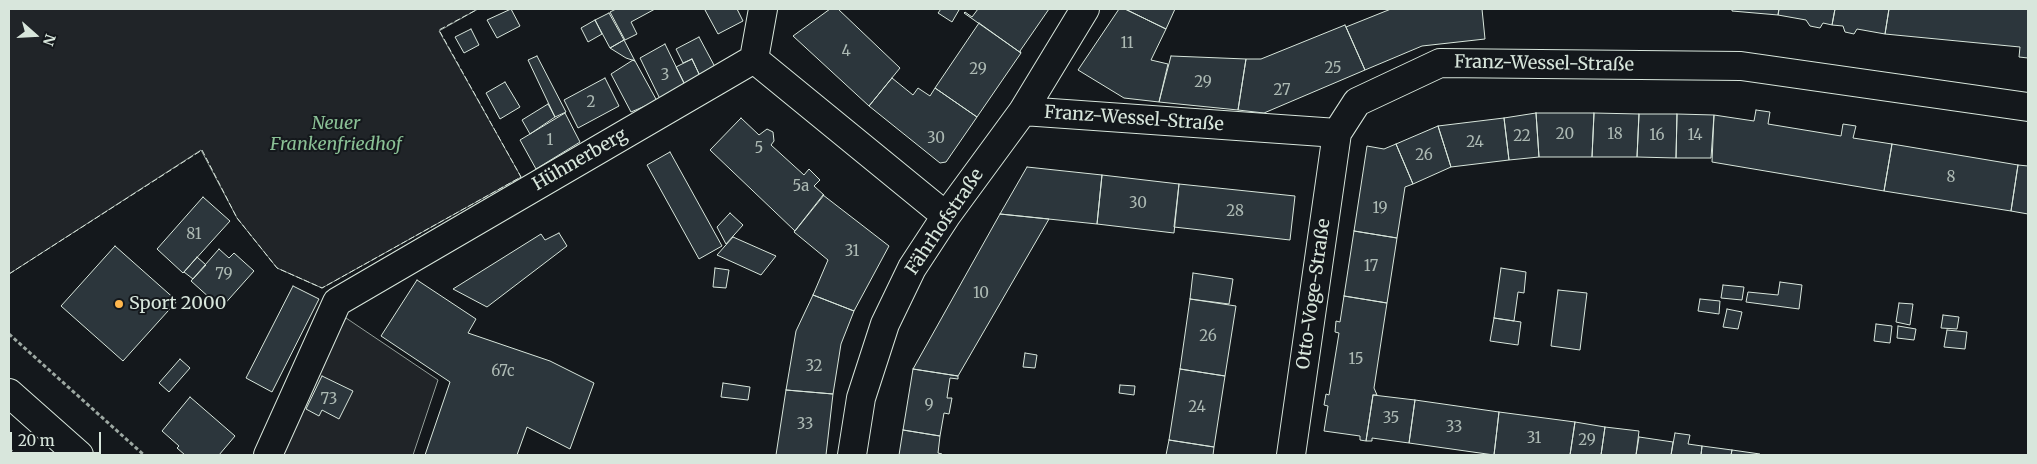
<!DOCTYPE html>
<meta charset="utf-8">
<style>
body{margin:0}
#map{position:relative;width:2037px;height:464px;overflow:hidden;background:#14181c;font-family:Merriweather,serif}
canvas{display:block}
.frame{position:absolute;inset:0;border:10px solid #d8e6dc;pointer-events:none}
.north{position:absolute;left:10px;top:10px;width:50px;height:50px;-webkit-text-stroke:4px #14181c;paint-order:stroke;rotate:109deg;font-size:14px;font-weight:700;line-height:20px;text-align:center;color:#d8e6dc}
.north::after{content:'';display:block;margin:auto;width:18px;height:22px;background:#d8e6dc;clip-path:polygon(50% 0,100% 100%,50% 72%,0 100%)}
.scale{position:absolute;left:10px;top:432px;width:91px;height:22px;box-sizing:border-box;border:2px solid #d8e6dc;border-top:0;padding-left:6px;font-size:15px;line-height:18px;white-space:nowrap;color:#d8e6dc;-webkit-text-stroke:4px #14181c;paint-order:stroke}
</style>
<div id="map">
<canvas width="2037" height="464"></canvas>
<div class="frame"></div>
<div class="north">N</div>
<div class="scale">20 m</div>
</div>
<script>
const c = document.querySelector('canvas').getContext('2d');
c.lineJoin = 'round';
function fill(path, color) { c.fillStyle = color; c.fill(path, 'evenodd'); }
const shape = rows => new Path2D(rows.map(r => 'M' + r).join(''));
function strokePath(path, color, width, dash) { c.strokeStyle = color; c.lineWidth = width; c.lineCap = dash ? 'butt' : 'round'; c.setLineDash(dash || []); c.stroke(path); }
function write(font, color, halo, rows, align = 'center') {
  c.font = font + ' Merriweather,serif'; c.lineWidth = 4; c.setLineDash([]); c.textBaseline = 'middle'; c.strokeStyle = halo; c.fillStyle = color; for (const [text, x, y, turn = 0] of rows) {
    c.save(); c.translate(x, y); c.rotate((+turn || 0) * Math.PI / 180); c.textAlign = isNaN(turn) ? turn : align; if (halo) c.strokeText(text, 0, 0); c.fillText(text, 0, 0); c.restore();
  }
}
const green = shape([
 [9,9,478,9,439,31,521,177,322,288,277,268,237,218,201,150,9,274,9,9],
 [346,318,438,380,413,455,282,455,284,437,346,318]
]);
fill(green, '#202428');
strokePath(green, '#939e99', 1);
const building = shape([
 [511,9,520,26,497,38,487,20,511,9],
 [616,9,655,9,631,22,637,34,625,40,610,12,616,9],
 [708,9,737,9,743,21,718,34,705,10,708,9],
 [830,9,838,9,900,68,869,106,793,36,830,9],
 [941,9,957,9,959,10,952,22,938,13,941,9],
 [978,9,1049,9,1020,51,1021,53,964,13,965,12,972,17,978,9],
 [1119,9,1125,9,1166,29,1151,60,1168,64,1159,102,1124,98,1078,70,1119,9],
 [1125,9,1175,9,1166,29,1125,9],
 [1391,9,1482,9,1485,39,1422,46,1365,70,1346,27,1391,9],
 [1732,9,1779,9,1778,15,1732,11,1732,9],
 [1779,9,1835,9,1832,25,1823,23,1820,28,1810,26,1806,20,1778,15,1779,9],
 [1835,9,1889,9,1885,34,1857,29,1854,34,1845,32,1843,26,1832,25,1835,9],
 [1889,9,2028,9,2028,58,2019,57,2020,47,1885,34,1889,9],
 [609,13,624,40,610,48,595,20,609,13],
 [595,20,602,34,588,42,581,28,595,20],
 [979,23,1021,53,977,117,935,88,979,23],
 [1345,25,1365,70,1264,113,1238,110,1246,59,1261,59,1345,25],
 [471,29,479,45,464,53,455,37,471,29],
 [699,37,715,67,700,76,692,59,683,63,676,49,699,37],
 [624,40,635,61,626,58,610,48,624,40],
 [665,44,685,85,660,99,640,58,665,44],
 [537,56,566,112,555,117,528,60,537,56],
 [1171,56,1246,59,1238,110,1159,102,1171,56],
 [692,59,700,76,685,85,676,67,692,59],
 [633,60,635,61,657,101,631,112,611,74,633,60],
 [605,78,619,106,578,128,564,100,605,78],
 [892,78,913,95,918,88,930,96,935,88,977,117,946,162,940,163,869,106,892,78],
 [505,82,520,107,500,119,486,93,505,82],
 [548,104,555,117,530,134,522,120,548,104],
 [1756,110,1770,112,1768,124,1841,136,1843,124,1856,126,1853,138,1892,144,1884,191,1712,162,1714,115,1754,121,1756,110],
 [565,113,580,142,536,169,520,140,565,113],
 [1536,113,1594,113,1592,157,1539,157,1536,113],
 [1536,113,1539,157,1509,160,1504,118,1536,113],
 [1594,113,1639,114,1637,157,1592,157,1594,113],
 [1639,114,1677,114,1676,158,1637,157,1639,114],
 [1677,114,1714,115,1711,158,1676,158,1677,114],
 [741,118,759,135,767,129,773,132,774,141,771,145,804,175,809,169,820,180,814,186,824,195,795,231,710,150,741,118],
 [1504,118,1509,160,1451,167,1438,126,1504,118],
 [1438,126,1451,167,1413,184,1396,144,1438,126],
 [1396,144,1413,184,1405,187,1397,238,1354,231,1367,146,1384,149,1396,144],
 [1892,144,2018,165,2011,211,1884,191,1892,144],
 [670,152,722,246,699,259,647,165,670,152],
 [2018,165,2028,166,2028,214,2011,211,2018,165],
 [1027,167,1102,175,1097,224,1000,214,1027,167],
 [1102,175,1179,184,1174,233,1097,224,1102,175],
 [1179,184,1295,196,1290,240,1174,227,1179,184],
 [823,195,889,246,854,311,813,295,828,260,794,232,823,195],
 [203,197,230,221,183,273,157,249,203,197],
 [730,213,743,225,726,244,717,227,730,213],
 [1000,214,1049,219,958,376,913,369,1000,214],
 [1354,231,1397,238,1387,303,1344,296,1354,231],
 [559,233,567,246,487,307,453,289,541,234,545,240,559,233],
 [733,237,776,256,761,275,717,255,733,237],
 [115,246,177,301,123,361,61,306,115,246],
 [219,249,229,258,234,253,254,271,221,308,191,281,219,249],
 [197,257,206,265,193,279,184,272,197,257],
 [715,268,729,270,726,288,713,287,715,268],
 [1501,268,1526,272,1524,293,1518,292,1514,321,1494,318,1501,268],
 [1193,273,1233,279,1229,304,1190,299,1193,273],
 [417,280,476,319,468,333,550,361,594,383,570,449,527,427,517,455,425,455,450,382,381,336,417,280],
 [1780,282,1802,285,1799,309,1746,302,1748,292,1778,295,1780,282],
 [1723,285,1744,287,1742,300,1721,298,1723,285],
 [293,286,319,299,272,392,246,378,293,286],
 [1558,290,1587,293,1580,350,1551,346,1558,290],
 [813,295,854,311,841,344,833,394,786,390,796,331,813,295],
 [1344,296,1387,303,1374,388,1377,395,1373,395,1366,441,1360,440,1360,436,1324,431,1328,406,1324,405,1326,394,1329,395,1339,333,1335,332,1336,321,1340,322,1344,296],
 [1190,299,1236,306,1225,376,1180,369,1190,299],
 [1700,299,1720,301,1719,314,1698,311,1700,299],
 [1899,303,1913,304,1910,325,1896,322,1899,303],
 [1727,309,1742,312,1738,329,1723,327,1727,309],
 [1943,315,1959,317,1957,329,1941,328,1943,315],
 [1494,318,1521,322,1518,345,1490,341,1494,318],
 [1876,324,1892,326,1890,343,1874,341,1876,324],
 [1898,326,1916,329,1914,340,1897,338,1898,326],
 [1947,330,1967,332,1965,349,1944,347,1947,330],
 [1025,353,1037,355,1035,368,1023,367,1025,353],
 [180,359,190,368,169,392,159,383,180,359],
 [913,369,958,376,958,379,950,378,947,398,952,398,949,414,944,413,940,436,903,430,913,369],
 [1180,369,1225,376,1214,447,1169,440,1180,369],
 [322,376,353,391,339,419,322,410,319,416,306,409,322,376],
 [723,383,750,387,748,400,721,397,723,383],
 [1120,385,1135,386,1134,395,1119,393,1120,385],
 [786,390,833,394,826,455,776,455,786,390],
 [1373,395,1415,400,1409,443,1372,438,1372,441,1366,441,1373,395],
 [190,397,235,436,219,455,185,455,177,448,179,446,162,431,190,397],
 [1415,400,1499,412,1494,455,1409,443,1415,400],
 [1499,412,1575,422,1570,455,1494,455,1499,412],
 [1575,422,1605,427,1601,455,1570,455,1575,422],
 [1605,427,1639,431,1636,455,1601,455,1605,427],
 [903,430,940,436,938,453,942,454,942,455,899,455,903,430],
 [1675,433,1690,435,1688,444,1702,446,1701,455,1671,455,1675,433],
 [1639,437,1673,442,1671,455,1636,455,1639,437],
 [1169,440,1214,447,1213,455,1166,455,1169,440],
 [1702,446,1732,450,1731,455,1701,455,1702,446],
 [1732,450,1760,454,1760,455,1731,455,1732,450]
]);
fill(building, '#2c363c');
strokePath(building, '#d8e6dc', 1);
const street = shape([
 [754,59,763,9],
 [1023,111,1337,133,1357,102,1440,63,1741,66,2028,107],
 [268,455,337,302,754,59,946,216],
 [852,455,861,398,885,324,912,268,946,216,1023,111,1085,9],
 [1291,455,1337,133]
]);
const secondary = shape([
 [9,393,79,455]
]);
strokePath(street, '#d8e6dc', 30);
strokePath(secondary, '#d8e6dc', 30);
strokePath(shape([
 [9,334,144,455],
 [9,449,16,455]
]), '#9da8a2', 3, [4, 2.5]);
strokePath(street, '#14181c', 28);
strokePath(secondary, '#14181c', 28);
strokePath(shape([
 [9,274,202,150,237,218,277,268,322,288,521,177,439,30,478,9]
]), '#d8e6dc', 1, [6, 2.5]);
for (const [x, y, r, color] of [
 [119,304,5,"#ffb74d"]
]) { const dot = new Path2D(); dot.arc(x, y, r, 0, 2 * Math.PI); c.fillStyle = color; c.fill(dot); strokePath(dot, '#14181c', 2); }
write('15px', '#adbab4', null, [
 ["11",1127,44],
 ["4",846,52],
 ["25",1333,69],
 ["29",978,70],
 ["3",665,76],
 ["29",1203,83],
 ["27",1282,91],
 ["2",591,103],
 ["20",1565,135],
 ["18",1615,135],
 ["16",1657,136],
 ["14",1695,136],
 ["22",1522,137],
 ["30",936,139],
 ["1",550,141],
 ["24",1475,143],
 ["5",759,149],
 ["26",1424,156],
 ["8",1951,178],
 ["5a",801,187],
 ["30",1138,204],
 ["19",1380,209],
 ["28",1235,212],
 ["81",194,235],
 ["31",852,252],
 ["17",1371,267],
 ["79",224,275],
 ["10",981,294],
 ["26",1208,337],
 ["15",1356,360],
 ["32",814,367],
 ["67c",503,372],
 ["73",329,400],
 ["9",929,406],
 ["24",1197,408],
 ["35",1391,419],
 ["33",805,425],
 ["33",1454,428],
 ["31",1534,439],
 ["29",1587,441]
]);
write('18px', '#d8e6dc', '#14181c', [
 ["Franz-Wessel-Straße",1544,64,1],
 ["Franz-Wessel-Straße",1134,119,4],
 ["Hühnerberg",580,160,-30],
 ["Fährhofstraße",945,222,-56],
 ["Otto-Voge-Straße",1314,294,-82]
]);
write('italic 18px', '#8ac095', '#14181c', [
 ["Neuer",336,124],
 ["Frankenfriedhof",336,145]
]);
write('18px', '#d8e6dc', '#14181c', [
 ["Sport 2000",129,304]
], 'left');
</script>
